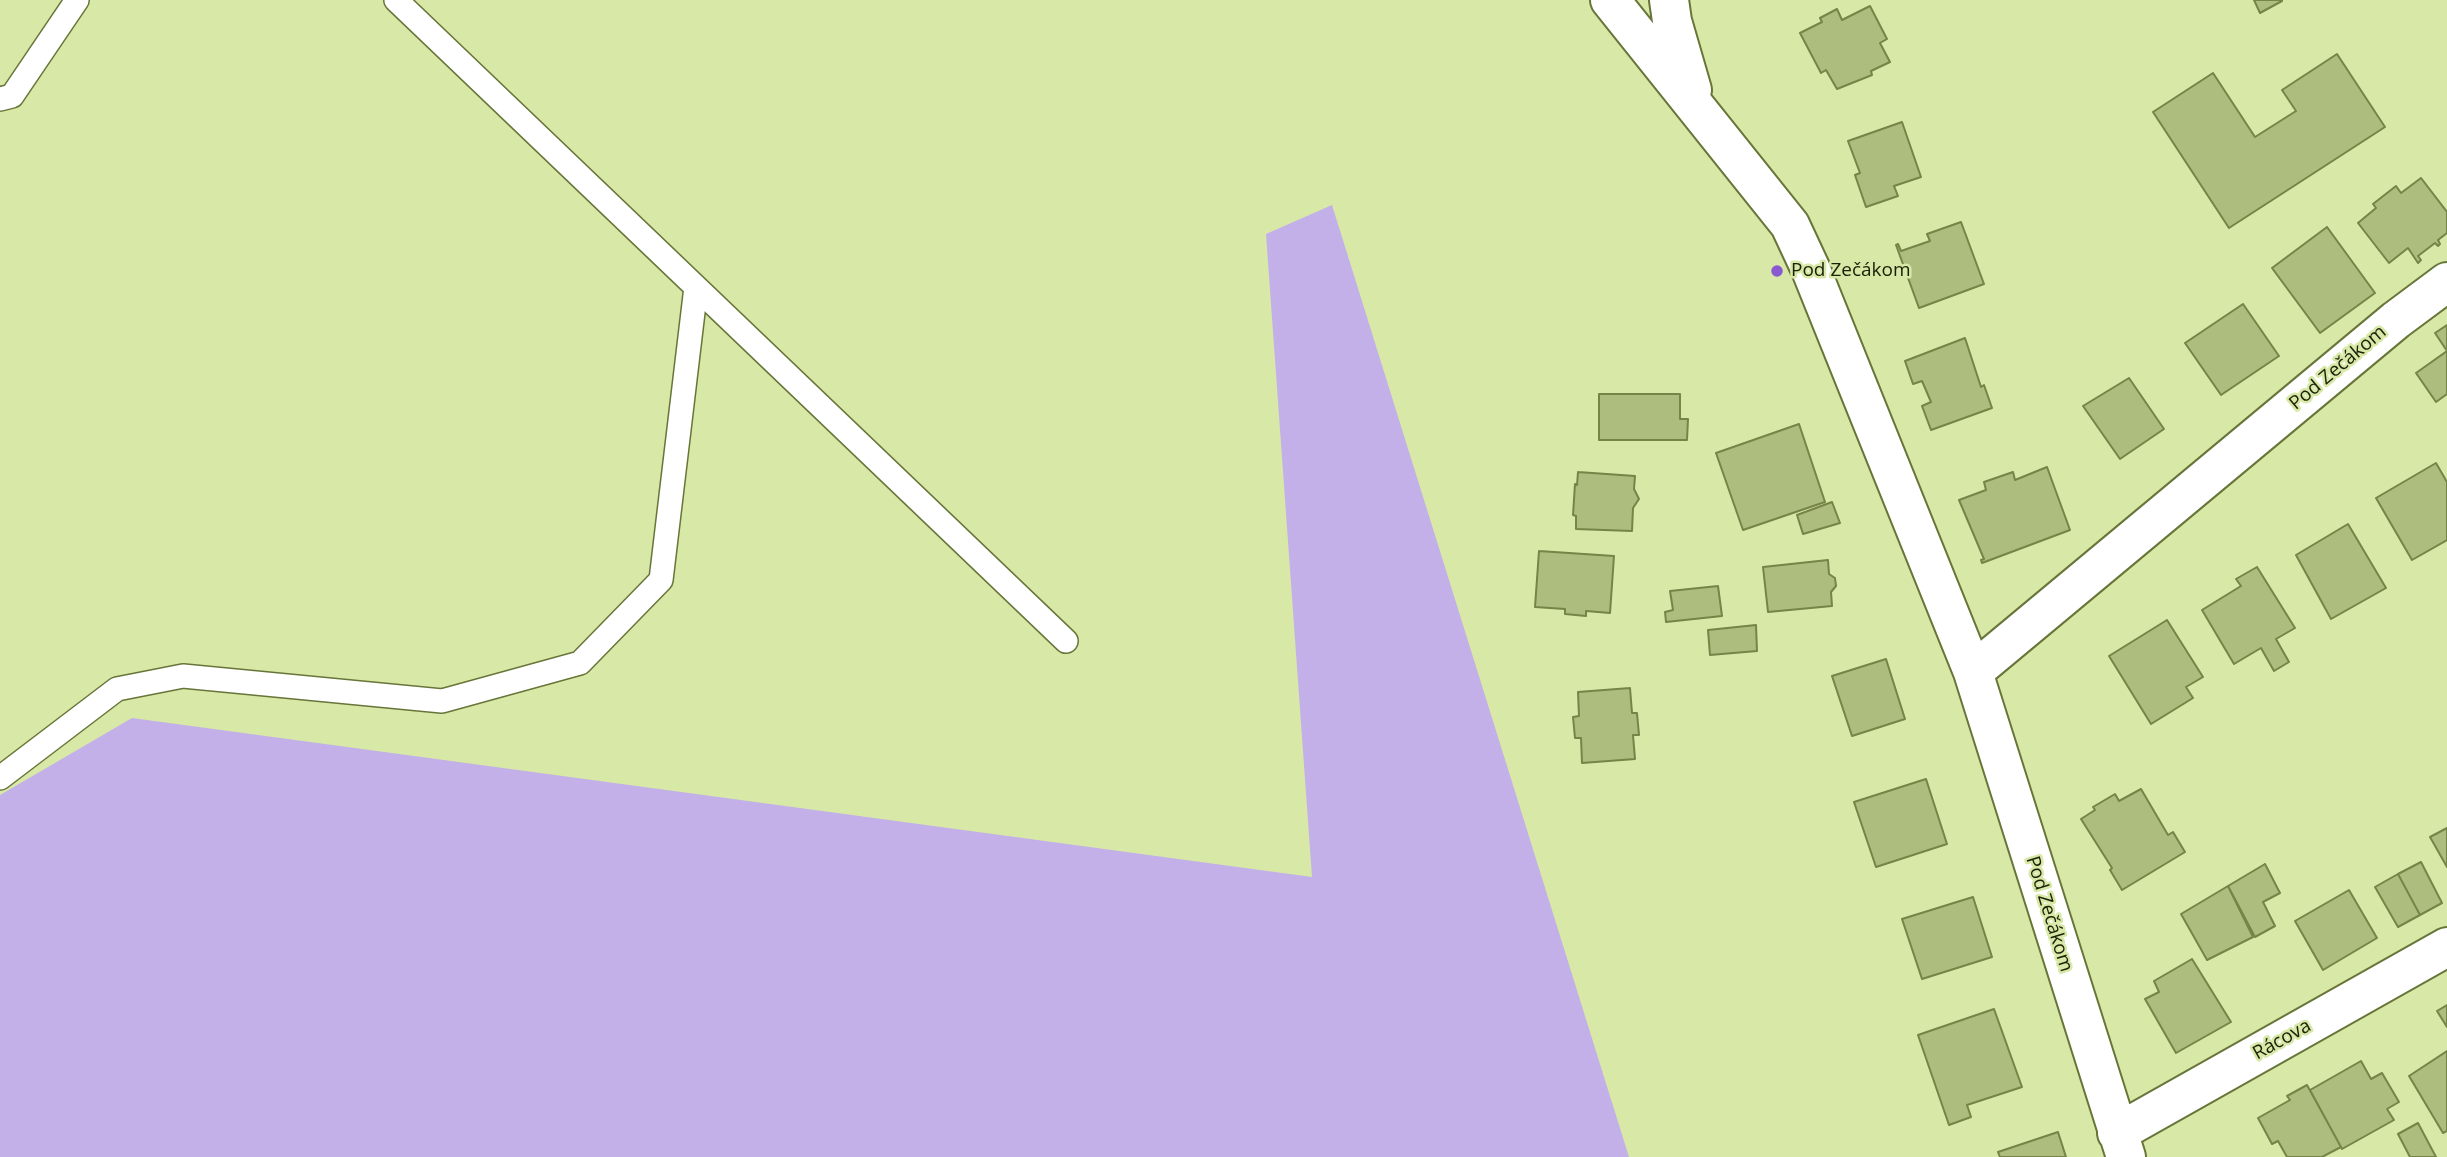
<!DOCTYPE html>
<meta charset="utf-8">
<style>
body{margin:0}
canvas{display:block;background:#d7e8a7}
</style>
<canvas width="2447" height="1157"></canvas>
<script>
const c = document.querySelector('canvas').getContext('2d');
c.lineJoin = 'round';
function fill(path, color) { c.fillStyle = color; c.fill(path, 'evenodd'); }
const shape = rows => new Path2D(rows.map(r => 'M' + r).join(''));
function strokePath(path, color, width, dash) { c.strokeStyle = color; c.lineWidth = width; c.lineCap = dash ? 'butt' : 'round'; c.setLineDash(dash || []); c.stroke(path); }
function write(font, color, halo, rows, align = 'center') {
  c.font = font + ' "Open Sans",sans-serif'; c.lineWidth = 5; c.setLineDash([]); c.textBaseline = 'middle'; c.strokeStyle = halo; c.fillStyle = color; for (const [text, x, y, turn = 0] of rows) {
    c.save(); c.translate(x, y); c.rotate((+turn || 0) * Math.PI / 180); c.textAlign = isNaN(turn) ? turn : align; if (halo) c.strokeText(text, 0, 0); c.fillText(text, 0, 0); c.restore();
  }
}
fill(shape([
 [1332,205,1629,1157,0,1157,0,795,132,718,1312,877,1266,234]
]), '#c3b0e8');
const building = shape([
 [2254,0,2282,0,2282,1,2260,13,2254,0],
 [1870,6,1887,39,1880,43,1890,62,1871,71,1872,75,1837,89,1826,70,1821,73,1800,33,1822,22,1820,18,1837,9,1842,20,1870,6],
 [2337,54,2385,127,2229,228,2153,112,2213,73,2255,137,2296,111,2282,90,2337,54],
 [1902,122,1921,177,1894,186,1898,196,1866,207,1855,175,1860,173,1848,141,1902,122],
 [2421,178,2447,212,2447,233,2438,240,2440,244,2438,246,2435,243,2418,256,2421,260,2418,263,2408,248,2389,263,2358,223,2376,208,2373,204,2396,186,2401,193,2421,178],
 [1961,222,1984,284,1919,308,1896,245,1898,244,1901,251,1930,241,1927,234,1961,222],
 [2327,227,2375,293,2320,333,2272,268,2327,227],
 [2243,304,2279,356,2221,395,2185,343,2243,304],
 [2447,325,2447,351,2435,333,2447,325],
 [1965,338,1981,387,1984,385,1992,408,1931,430,1922,406,1931,402,1922,381,1913,384,1905,361,1965,338],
 [2447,351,2447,394,2436,402,2416,373,2447,351],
 [2129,378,2164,429,2120,459,2083,406,2129,378],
 [1599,394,1680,394,1680,419,1688,419,1687,440,1599,440,1599,394],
 [1799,424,1825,502,1743,530,1716,453,1799,424],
 [2436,463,2447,482,2447,540,2412,560,2376,498,2436,463],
 [2047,467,2070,530,1982,563,1981,560,1984,559,1959,500,1986,490,1984,482,2013,472,2015,480,2047,467],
 [1578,472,1635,476,1634,489,1639,499,1633,508,1632,531,1576,529,1576,516,1573,515,1575,484,1577,485,1578,472],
 [1832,502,1840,523,1803,534,1797,515,1832,502],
 [2348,524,2386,588,2331,619,2296,555,2348,524],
 [1539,551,1614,556,1610,613,1586,611,1586,616,1565,614,1565,609,1535,607,1539,551],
 [1828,560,1829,574,1835,578,1836,586,1831,592,1832,606,1768,612,1763,567,1828,560],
 [2257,567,2295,628,2276,639,2289,662,2274,671,2261,648,2234,664,2202,610,2241,586,2236,579,2257,567],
 [1718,586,1722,616,1666,622,1665,612,1673,610,1670,591,1718,586],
 [2167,620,2203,677,2186,687,2193,698,2151,724,2109,656,2167,620],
 [1756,625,1757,651,1710,655,1708,630,1756,625],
 [1886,659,1905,719,1852,736,1832,676,1886,659],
 [1630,688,1632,713,1637,713,1639,735,1633,735,1635,759,1582,763,1581,738,1575,738,1573,717,1579,716,1578,692,1630,688],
 [1926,779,1947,844,1876,867,1854,802,1926,779],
 [2141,789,2168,835,2173,832,2185,852,2122,890,2110,870,2112,868,2081,819,2095,810,2093,807,2115,794,2119,801,2141,789],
 [2447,828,2447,867,2430,837,2447,828],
 [2421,862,2442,903,2420,915,2398,874,2421,862],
 [2265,864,2280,893,2263,902,2275,926,2255,937,2228,886,2265,864],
 [2398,874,2420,915,2398,927,2375,887,2398,874],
 [2228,886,2253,937,2207,960,2181,914,2228,886],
 [2349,890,2377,938,2323,970,2295,921,2349,890],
 [1973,897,1992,957,1922,979,1902,919,1973,897],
 [2192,959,2231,1022,2176,1053,2145,999,2159,992,2154,981,2192,959],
 [2447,1005,2447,1027,2437,1011,2447,1005],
 [1994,1009,2022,1087,1967,1105,1971,1117,1949,1125,1918,1035,1994,1009],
 [2447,1051,2447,1131,2443,1133,2409,1076,2447,1051],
 [2361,1061,2371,1079,2382,1073,2399,1102,2387,1109,2394,1120,2342,1149,2310,1090,2361,1061],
 [2307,1085,2341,1147,2322,1157,2287,1157,2278,1141,2272,1144,2258,1118,2290,1100,2287,1096,2307,1085],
 [2418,1123,2436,1157,2410,1157,2398,1134,2418,1123],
 [2058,1132,2066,1157,2000,1157,1998,1152,2058,1132]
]);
fill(building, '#adbd7e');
strokePath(building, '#768447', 2);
const lane = shape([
 [396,0,1066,641],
 [0,99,12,96,77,0],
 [0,778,117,689,183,676,442,701,580,663,661,580,696,287]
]);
const street = shape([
 [1610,0,1790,225,1811,270,1973,672,2126,1157],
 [1669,0,1672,21,1692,90],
 [1973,672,2396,320,2447,282],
 [2117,1133,2447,947]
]);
strokePath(lane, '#687539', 26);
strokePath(street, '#687539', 42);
strokePath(lane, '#fff', 23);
strokePath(street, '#fff', 38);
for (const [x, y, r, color] of [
 [1777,271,7,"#8a58d1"]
]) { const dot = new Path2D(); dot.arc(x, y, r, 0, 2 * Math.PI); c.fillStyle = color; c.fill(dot); strokePath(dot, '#d7e8a7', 2.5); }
write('19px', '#1a1f06', '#d7e8a7', [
 ["Pod Zečákom",1791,271]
], 'left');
write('19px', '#1a1f06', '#d7e8a7', [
 ["Pod Zečákom",2338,368,-40],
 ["Pod Zečákom",2049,914,73],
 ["Rácova",2282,1040,-29]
]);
</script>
